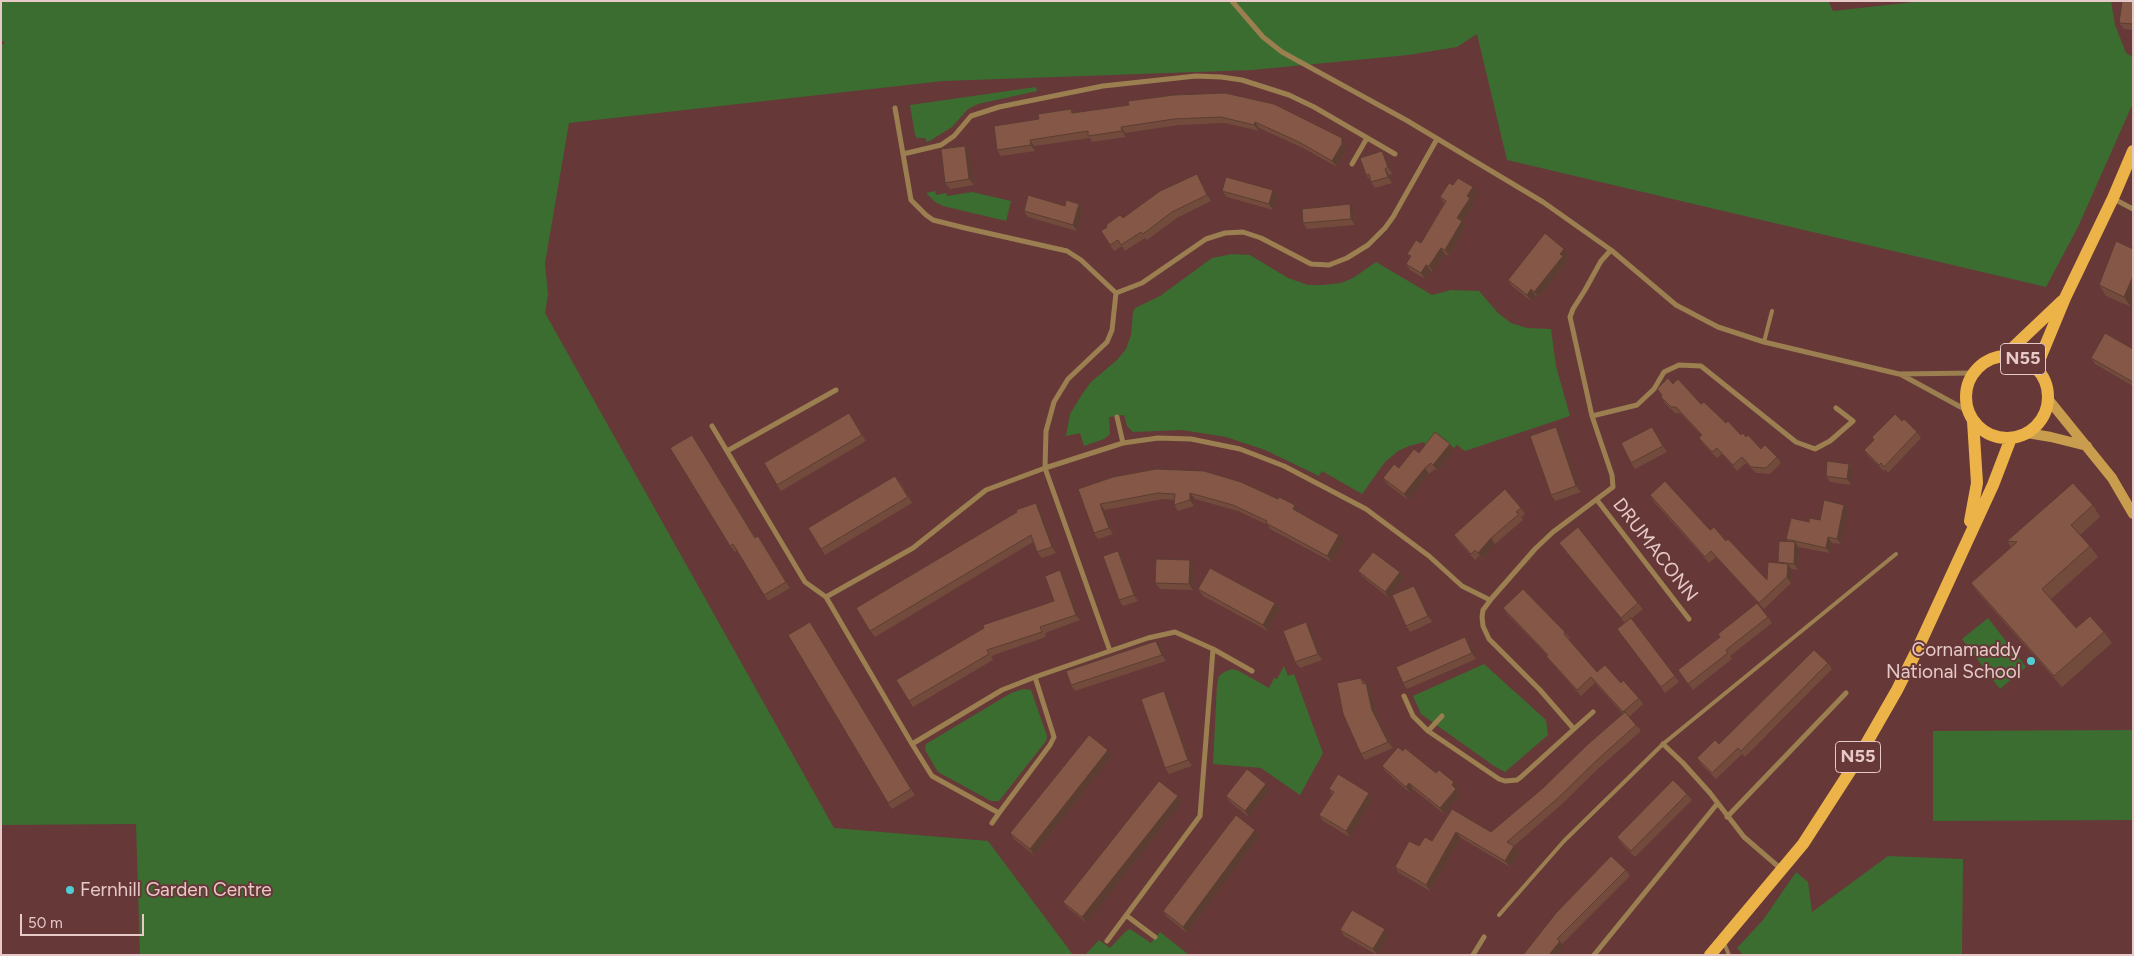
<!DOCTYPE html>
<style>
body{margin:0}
#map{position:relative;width:2134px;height:956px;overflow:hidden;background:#663838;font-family:Figtree,sans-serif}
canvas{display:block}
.frame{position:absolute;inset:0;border:2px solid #e7c9c8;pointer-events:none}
.scale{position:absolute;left:20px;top:914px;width:124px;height:22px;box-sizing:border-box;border:2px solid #e7c9c8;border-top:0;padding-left:6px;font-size:15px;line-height:18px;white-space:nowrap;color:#e7c9c8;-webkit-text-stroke:4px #663838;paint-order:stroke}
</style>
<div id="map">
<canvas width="2134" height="956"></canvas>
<div class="frame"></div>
<div class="scale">50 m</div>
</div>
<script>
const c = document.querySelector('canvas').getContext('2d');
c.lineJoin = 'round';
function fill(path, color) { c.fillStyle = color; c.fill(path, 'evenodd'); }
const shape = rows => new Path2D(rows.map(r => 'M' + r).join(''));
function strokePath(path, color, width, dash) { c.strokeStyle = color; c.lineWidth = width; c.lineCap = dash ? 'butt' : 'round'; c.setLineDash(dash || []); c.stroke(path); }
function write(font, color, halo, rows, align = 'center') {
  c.font = font + ' Figtree,sans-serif'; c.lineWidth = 4; c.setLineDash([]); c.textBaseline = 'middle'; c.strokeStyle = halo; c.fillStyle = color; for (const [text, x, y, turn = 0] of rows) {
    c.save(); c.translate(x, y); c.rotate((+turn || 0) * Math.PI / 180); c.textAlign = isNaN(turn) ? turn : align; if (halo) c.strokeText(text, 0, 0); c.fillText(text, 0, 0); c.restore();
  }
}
fill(shape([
 [1,1,1828,1,1833,11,1923,1,2111,1,2115,25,2126,53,2133,57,2133,103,2078,227,2046,287,1507,160,1477,34,1457,47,1408,55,1252,70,943,81,569,123,545,263,548,295,545,313,834,828,988,841,1073,955,140,955,136,824,1,825,1,45,5,43,1,40],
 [1036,87,1037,91,978,104,968,109,952,127,931,140,927,142,925,138,917,138,915,135,910,105],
 [935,191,936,195,946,193,947,196,972,192,1011,201,1006,221,943,206,935,202,926,193],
 [1232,254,1250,255,1288,278,1308,285,1323,285,1341,283,1353,278,1376,262,1432,295,1451,290,1479,291,1498,313,1511,323,1527,328,1551,329,1556,366,1570,416,1465,451,1457,445,1454,448,1440,436,1426,447,1424,442,1409,446,1398,451,1385,462,1362,494,1322,471,1319,476,1265,450,1226,437,1182,430,1133,432,1127,426,1124,415,1109,417,1110,434,1104,439,1084,446,1080,433,1066,436,1070,414,1083,393,1091,382,1117,360,1126,349,1131,335,1133,312,1135,308,1160,296,1212,258],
 [1988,618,2026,667,2000,689,1962,639],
 [1484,664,1546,720,1548,735,1505,772,1494,766,1421,714,1413,696],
 [1284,666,1288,676,1294,674,1323,753,1300,795,1261,768,1213,764,1217,684,1219,676,1224,672,1232,669,1239,671,1269,688,1274,678,1277,679],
 [1023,689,1031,690,1047,736,1046,741,999,801,991,801,938,772,925,750,926,744,1011,693],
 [2133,730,2133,820,1933,821,1933,731],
 [1888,856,1963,859,1962,955,1743,955,1737,948,1763,920,1796,872,1808,882,1812,912],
 [1130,929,1151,943,1160,932,1189,955,1085,955,1099,940,1110,948,1125,932]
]), '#3b6d31');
strokePath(shape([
 [1764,342,1772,311],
 [1499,915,1564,841,1663,744,1896,554],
 [1724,943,1729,955]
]), '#9b7f50', 4);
strokePath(shape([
 [1232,1,1263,37,1282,52,1406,120,1543,202,1611,250,1676,305,1718,327,1764,342,1899,374,1973,373],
 [895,108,903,154],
 [1395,154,1314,107,1289,95,1242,80,1221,77,1196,76,1103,86,999,107,971,116,954,136,941,145,903,154,911,200,926,215,933,220,965,228,1067,251,1081,260,1116,293,1142,283,1206,239,1225,233,1243,232,1261,238,1311,264,1329,265,1347,258,1368,245,1385,228,1393,217,1437,139],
 [1352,164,1367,138],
 [2114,199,2133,209],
 [1900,374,1968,411],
 [1592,416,1637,405,1654,389,1664,372,1679,365,1701,366,1796,442,1815,449,1830,441,1853,421,1836,408],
 [1117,417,1123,443],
 [712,426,805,582,826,597],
 [727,451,836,390],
 [1597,500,1689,619],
 [1213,649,1252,671],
 [1035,677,1002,690,912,744,932,776,999,813,1050,745,1054,737,1035,677,1110,651],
 [1404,696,1413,716,1428,731,1499,779,1505,781,1517,780,1521,777,1574,729,1540,690,1489,639,1483,626,1482,617,1483,610,1492,598,1535,549,1553,532,1613,487,1612,475,1592,416,1570,317,1573,309,1585,290,1601,261,1611,250],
 [1574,729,1593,712],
 [1428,731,1442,716],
 [912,744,826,597,913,548,986,490,1045,468,1123,443,1158,438,1191,439,1240,449,1284,466,1366,509,1429,556,1462,586,1490,600],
 [1663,744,1683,763,1710,793,1744,837,1780,868],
 [1727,817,1846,693],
 [992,823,999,813],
 [1127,916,1155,937],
 [1107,941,1200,816,1213,649,1175,632,1148,638,1110,651,1045,468,1046,431,1054,402,1068,379,1107,342,1112,330,1116,293],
 [1473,955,1484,937],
 [1594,955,1717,804]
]), '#9b7f50', 5);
strokePath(shape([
 [2048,399,2112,478,2133,514],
 [2027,433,2051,437,2087,446]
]), '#c99d4e', 10);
strokePath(shape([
 '1966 397a41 41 0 1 1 82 0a41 41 0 1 1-82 0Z',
 [2004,356,2062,301],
 [2036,368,2065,298,2113,198,2133,151],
 [1970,521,1977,483,1973,421],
 [1710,955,1803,844,1854,765,1897,690,1918,648,1993,485,2011,438]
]), '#ecb448', 12);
fill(shape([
 [2133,1,2133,30,2124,29,2119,23],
 [1174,95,1346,145,1346,150,1337,167,1303,148,1259,128,1259,131,1225,123,1179,125,1125,133,1126,137,1092,142,1090,138,1034,146,1035,151,1001,156,997,150,1071,109,1074,113,1129,105],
 [965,146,969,152,974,185,950,189,945,183],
 [1382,151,1387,157,1392,174,1389,175,1392,183,1375,188,1366,175],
 [1201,180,1211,201,1177,218,1147,240,1145,238,1125,251,1122,246,1114,251,1101,231,1123,218],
 [1453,185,1477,193,1472,201,1474,204,1463,222,1466,227,1449,256,1445,254,1433,272,1431,271,1425,279,1410,270,1406,264,1410,258,1407,254,1421,243,1444,203,1440,197],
 [1273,190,1277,196,1273,210,1227,197,1222,191],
 [1079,204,1083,210,1077,231,1028,217,1024,211],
 [1354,210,1355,225,1307,229,1303,223],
 [2133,249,2133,304,2131,307,2106,296,2099,285],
 [1568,255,1565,259,1567,262,1539,298,1535,295,1531,301,1512,286,1508,280],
 [2133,349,2133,386,2095,364,2091,358],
 [1673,384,1701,404,1741,435,1746,437,1761,449,1777,457,1781,463,1770,474,1756,473,1746,463,1737,471,1722,454,1717,458,1703,444,1699,438,1702,436,1680,413,1675,413,1665,403,1661,397,1662,396,1657,389],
 [849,413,866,441,781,491,777,485],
 [1902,421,1917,432,1921,438,1888,473,1885,469,1884,471,1868,456,1864,450,1874,440,1872,437],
 [1556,427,1560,433,1581,492,1555,501,1551,495],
 [1656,433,1667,452,1635,469,1631,463],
 [692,435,756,537,762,542,790,588,768,601,737,550,735,552,730,546],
 [1454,451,1438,471,1435,469,1429,474,1408,500,1387,484,1383,478,1399,468,1419,453],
 [1849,464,1853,470,1851,485,1830,482,1826,476],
 [1113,477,1278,499,1295,505,1299,512,1344,541,1332,562,1270,529,1268,525,1238,511,1195,499,1194,506,1178,511,1174,505,1175,500,1163,499,1105,510,1113,534,1098,539,1094,533,1078,489],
 [900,482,912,503,825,555,821,549],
 [1650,495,1726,541,1767,580,1778,563,1788,542,1786,539,1809,522,1820,520,1844,505,1848,510,1841,544,1832,543,1830,553,1798,547,1799,548,1798,570,1792,569,1791,583,1764,609,1716,557,1709,563,1654,502],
 [2093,505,2100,517,2080,535,2090,546,2098,557,2051,599,2076,628,2104,632,2112,643,2062,687,1979,594,1971,583,2011,547,2007,541],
 [1521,508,1525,514,1521,517,1523,520,1495,544,1482,559,1479,556,1475,560,1458,541,1454,535],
 [1040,509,1056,553,1042,558,1037,552,1033,542,875,637,870,631],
 [1559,543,1638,603,1643,609,1631,619,1679,682,1665,693,1617,629,1625,623],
 [1118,551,1122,557,1138,601,1123,606,1119,600],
 [1194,566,1193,590,1160,589,1155,583],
 [1060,570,1064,576,1080,620,1045,633,1046,637,991,656,993,660,913,707,909,701,1054,601],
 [1358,571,1400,572,1404,578,1389,598,1363,577],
 [1198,589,1275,603,1279,609,1268,631,1203,596],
 [1418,592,1432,622,1410,632,1406,626],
 [1503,608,1565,632,1570,638,1568,639,1597,672,1621,683,1639,698,1643,704,1629,717,1641,731,1600,767,1562,804,1514,846,1519,852,1510,867,1461,838,1430,891,1399,873,1395,867,1419,846,1432,841,1452,809,1491,832,1543,788,1623,714,1595,683,1581,696,1551,662,1546,656,1547,655,1507,614],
 [1768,617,1772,623,1730,656,1732,659,1693,690,1678,670],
 [814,628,915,795,892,809,888,803],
 [1310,628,1322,660,1300,668,1295,662],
 [1465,637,1470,643,1476,659,1407,689,1403,683],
 [1161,647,1166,661,1075,691,1071,685],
 [1828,663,1832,669,1745,757,1742,754,1716,779,1701,764,1697,758,1719,744],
 [1361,678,1371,689,1377,716,1393,748,1365,760,1361,754],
 [1168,697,1192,766,1169,774,1165,768],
 [1403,751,1436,773,1454,782,1459,788,1457,790,1460,795,1444,814,1413,789,1410,793,1386,772,1382,766],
 [1112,756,1034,855,1014,839,1010,833],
 [1329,789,1369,793,1373,799,1350,837,1323,821,1319,815,1332,794],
 [1270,790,1249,817,1230,802,1226,796],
 [1687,794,1692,800,1635,857,1621,843,1617,837],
 [1178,796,1182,802,1087,923,1068,908,1063,902],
 [1260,836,1187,933,1167,917,1163,911],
 [1626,870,1630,876,1562,944,1564,947,1523,955],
 [1385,929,1389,935,1377,955,1344,936,1340,930]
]), '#724b3d');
fill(shape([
 [1255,122,1259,128,1259,131,1254,125],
 [1121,127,1125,133,1126,137,1122,131],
 [1342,138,1346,145,1346,150,1337,167,1332,161],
 [1030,140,1034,146,1035,151,1031,145],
 [965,146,969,152,974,185,969,179],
 [1382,151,1387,157,1392,174,1388,167],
 [1385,169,1389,175,1392,183,1388,177],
 [1197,174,1201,180,1211,201,1207,195],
 [1473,187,1477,193,1472,201,1474,204,1463,222,1466,227,1449,256,1445,250,1457,218,1467,196],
 [1273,190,1277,196,1273,210,1269,204],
 [1079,204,1083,210,1077,231,1073,225],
 [1350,204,1354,210,1355,225,1351,219],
 [1441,248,1445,254,1433,272,1429,266],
 [1564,249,1568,255,1565,259,1567,262,1539,298,1534,292],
 [1426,265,1431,271,1425,279,1421,273],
 [2133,276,2133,304,2131,307,2124,297],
 [1531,289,1535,295,1531,301,1527,295],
 [1556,427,1560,433,1581,492,1576,486],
 [1652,427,1656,433,1667,452,1663,446],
 [692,435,696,441,760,544,755,538],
 [1450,444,1454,451,1438,471,1433,465],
 [1849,464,1853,470,1851,485,1847,479],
 [1425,468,1429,474,1408,500,1404,494],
 [1190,493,1195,499,1194,506,1190,500],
 [1036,503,1040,509,1056,553,1052,547],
 [1100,504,1105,510,1113,534,1109,528],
 [1295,505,1299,511,1298,515,1293,509],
 [1844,505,1848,510,1841,544,1837,539],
 [1339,535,1344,541,1332,562,1327,556],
 [758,536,762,542,790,588,786,582],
 [1828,537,1832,543,1830,553,1826,548],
 [1491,538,1495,544,1482,559,1478,553],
 [1795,542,1799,548,1798,570,1794,564],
 [1118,551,1122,557,1138,601,1134,595],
 [1190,560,1194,566,1193,590,1189,584],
 [1788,564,1792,570,1791,583,1787,577],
 [1060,570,1064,576,1080,620,1076,615],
 [1400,572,1404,578,1389,598,1385,592],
 [1414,586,1418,592,1432,622,1428,616],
 [1275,603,1279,609,1268,631,1263,625],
 [810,622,814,628,915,795,911,789],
 [1306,622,1310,628,1322,660,1318,654],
 [1465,637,1470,643,1476,659,1472,653],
 [1156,641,1161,647,1166,661,1162,655],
 [1366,683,1371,689,1377,716,1393,748,1388,742,1372,710],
 [1164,691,1168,697,1192,766,1188,760],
 [1108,750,1112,756,1034,855,1030,849],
 [1454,782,1459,788,1457,790,1460,795,1444,814,1440,808,1452,785],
 [1409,783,1413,789,1410,793,1406,787],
 [1266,784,1270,790,1249,817,1245,811],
 [1369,793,1373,799,1350,837,1346,831],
 [1178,796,1182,802,1087,923,1082,917],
 [1255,830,1260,836,1187,933,1183,927],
 [1456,832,1461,838,1430,891,1426,885],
 [1514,846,1519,852,1510,867,1505,861],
 [1385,929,1389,935,1377,955,1373,949],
 [1560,941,1564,947,1558,955,1549,955]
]), '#5c3d32');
const building = shape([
 [2122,1,2133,1,2133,24,2119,23,2122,1],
 [1225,93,1274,104,1342,138,1342,144,1332,161,1299,142,1255,122,1254,125,1221,117,1174,119,1121,127,1122,131,1088,136,1088,131,1030,140,1031,145,997,150,994,126,1039,119,1038,114,1071,109,1072,113,1101,109,1129,105,1128,101,1174,95,1225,93],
 [965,146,969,179,945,183,941,149,965,146],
 [1382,151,1388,167,1385,169,1388,177,1371,182,1369,174,1366,175,1360,158,1382,151],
 [1197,174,1207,195,1172,212,1143,234,1141,232,1121,245,1118,240,1110,245,1101,231,1107,227,1106,225,1120,215,1123,218,1160,191,1197,174],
 [1226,177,1273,190,1269,204,1222,191,1226,177],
 [1458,178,1473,187,1467,196,1470,198,1457,218,1462,221,1445,250,1441,248,1429,266,1426,265,1421,273,1406,264,1411,256,1407,254,1416,240,1421,243,1446,201,1440,197,1449,183,1453,185,1458,178],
 [1028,195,1065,206,1066,200,1079,204,1073,225,1024,211,1028,195],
 [1350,204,1351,219,1303,223,1302,209,1350,204],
 [1545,233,1564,249,1560,254,1563,256,1534,292,1531,289,1527,295,1508,280,1545,233],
 [2116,241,2133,249,2133,276,2124,297,2099,285,2116,241],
 [2105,333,2133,349,2133,382,2091,358,2105,333],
 [1668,378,1673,384,1678,379,1701,404,1704,402,1726,423,1728,421,1741,435,1743,433,1746,437,1748,435,1761,449,1765,445,1777,457,1766,468,1751,467,1742,457,1733,465,1717,448,1712,452,1699,438,1702,435,1676,407,1671,407,1661,397,1662,395,1657,389,1668,378],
 [849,413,862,435,777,485,764,463,849,413],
 [1895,414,1902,421,1904,419,1917,432,1884,467,1881,463,1879,465,1864,450,1874,440,1872,437,1895,414],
 [1556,427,1576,486,1551,495,1530,436,1556,427],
 [1652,427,1663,446,1631,463,1621,443,1652,427],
 [1435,432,1450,444,1433,465,1431,463,1425,468,1404,494,1383,478,1394,464,1399,468,1414,449,1419,453,1435,432],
 [692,435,755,538,758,536,786,582,764,595,733,544,730,546,670,448,692,435],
 [1827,461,1849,464,1847,479,1826,476,1827,461],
 [1156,469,1204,471,1241,482,1278,499,1279,497,1295,505,1293,509,1339,535,1327,556,1266,523,1267,521,1233,505,1190,493,1190,500,1174,505,1175,494,1158,493,1100,504,1109,528,1094,533,1078,489,1113,477,1156,469],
 [895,476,908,497,821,549,808,528,895,476],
 [1665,481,1710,530,1714,527,1726,541,1728,539,1767,580,1768,562,1788,564,1787,577,1759,603,1711,551,1705,557,1650,495,1665,481],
 [2073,483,2093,505,2071,525,2090,546,2042,589,2076,628,2090,616,2104,632,2054,676,1971,583,2017,542,2007,541,2073,483],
 [1505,489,1521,508,1516,512,1519,514,1491,538,1478,553,1475,550,1471,554,1454,535,1505,489],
 [1824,500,1844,505,1837,539,1828,537,1826,548,1786,539,1791,518,1809,522,1809,518,1820,520,1824,500],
 [1036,503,1052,547,1037,552,1031,535,870,631,856,608,1017,512,1016,510,1036,503],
 [1578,527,1638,603,1621,618,1559,543,1578,527],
 [1779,541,1795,542,1794,564,1778,562,1779,541],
 [1118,551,1134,595,1119,600,1103,556,1118,551],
 [1373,552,1400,572,1385,592,1358,571,1373,552],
 [1156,559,1190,560,1189,584,1155,583,1156,559],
 [1210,568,1275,603,1263,625,1198,589,1210,568],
 [1060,570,1076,615,1040,627,1042,632,987,650,989,654,909,701,896,680,984,628,983,625,1054,601,1045,576,1060,570],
 [1414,586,1428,616,1406,626,1392,595,1414,586],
 [1523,589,1565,632,1564,634,1597,672,1605,665,1621,683,1623,680,1639,698,1623,712,1591,677,1577,690,1546,656,1548,655,1503,608,1523,589],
 [1757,603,1768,617,1726,650,1728,653,1688,684,1678,670,1720,637,1718,634,1757,603],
 [1631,618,1675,676,1661,687,1617,629,1631,618],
 [810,622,911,789,888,803,788,635,810,622],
 [1306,622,1318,654,1295,662,1283,631,1306,622],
 [1465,637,1472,653,1403,683,1396,667,1465,637],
 [1156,641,1162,655,1071,685,1066,671,1156,641],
 [1814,650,1828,663,1741,751,1738,748,1712,773,1697,758,1715,740,1719,744,1814,650],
 [1361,678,1363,684,1366,683,1372,710,1388,742,1361,754,1343,714,1337,683,1361,678],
 [1164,691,1188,760,1165,768,1141,699,1164,691],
 [1625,712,1636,725,1596,761,1558,798,1507,842,1514,846,1505,861,1456,832,1426,885,1395,867,1409,841,1419,846,1425,837,1432,841,1452,809,1491,832,1543,788,1587,745,1625,712],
 [1089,735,1108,750,1030,849,1010,833,1089,735],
 [1398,747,1403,751,1405,748,1436,773,1439,770,1454,782,1452,785,1456,789,1440,808,1409,783,1406,787,1382,766,1398,747],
 [1247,769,1266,784,1245,811,1226,796,1247,769],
 [1338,774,1369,793,1346,831,1319,815,1334,792,1329,789,1338,774],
 [1673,780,1687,794,1631,851,1617,837,1673,780],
 [1159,781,1178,796,1082,917,1063,902,1159,781],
 [1236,815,1255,830,1183,927,1163,911,1236,815],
 [1611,856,1626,870,1557,939,1560,941,1549,955,1523,955,1556,913,1611,856],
 [1352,910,1385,929,1373,949,1340,930,1352,910]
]);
fill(building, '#845747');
strokePath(building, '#5c3d32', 1);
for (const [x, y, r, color] of [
 [2031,661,5,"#51ccd3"],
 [70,890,5,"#51ccd3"]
]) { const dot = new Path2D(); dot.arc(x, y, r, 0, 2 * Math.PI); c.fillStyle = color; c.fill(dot); strokePath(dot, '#663838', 2); }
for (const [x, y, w] of [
 [2023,359,45],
 [1858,757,45]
]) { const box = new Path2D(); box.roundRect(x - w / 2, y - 15.5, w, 31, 4); c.fillStyle = '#663838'; c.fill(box); strokePath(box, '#e7c9c8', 1); }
write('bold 18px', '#e7c9c8', null, [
 ["N55",2023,359],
 ["N55",1858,757]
]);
write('19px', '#e7c9c8', '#663838', [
 ["DRUMACONN",1655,550,52]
]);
write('19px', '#e7c9c8', '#663838', [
 ["Cornamaddy",2021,650],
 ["National School",2021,672],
 ["Fernhill Garden Centre",80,890,"left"]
], 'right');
</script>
